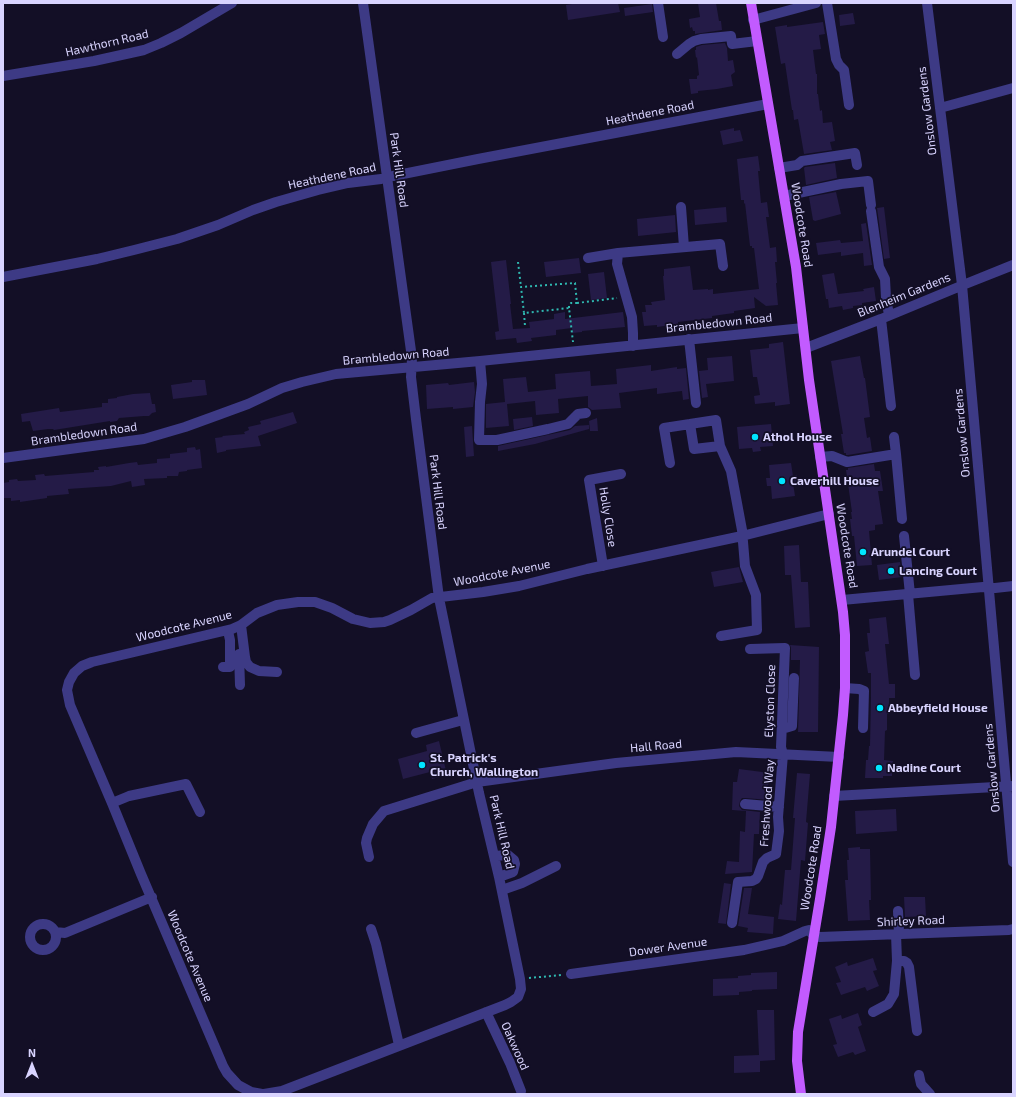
<!DOCTYPE html>
<style>
body{margin:0}
#map{position:relative;width:1016px;height:1097px;overflow:hidden;background:#130f26;font-family:"Exo 2",sans-serif}
canvas{display:block}
.frame{position:absolute;inset:0;border:4px solid #d9d4ff;pointer-events:none}
.north{position:absolute;left:12px;top:1045px;width:40px;height:40px;-webkit-text-stroke:3px #130f26;paint-order:stroke;rotate:0deg;font-size:11px;font-weight:700;line-height:16px;text-align:center;color:#d9d4ff}
.north::after{content:'';display:block;margin:auto;width:14px;height:18px;background:#d9d4ff;clip-path:polygon(50% 0,100% 100%,50% 72%,0 100%)}
</style>
<div id="map">
<canvas width="1016" height="1097"></canvas>
<div class="frame"></div>
<div class="north">N</div>
</div>
<script>
const c = document.querySelector('canvas').getContext('2d');
c.lineJoin = 'round';
function fill(path, color) { c.fillStyle = color; c.fill(path, 'evenodd'); }
const shape = rows => new Path2D(rows.map(r => 'M' + r).join(''));
function strokePath(path, color, width, dash) { c.strokeStyle = color; c.lineWidth = width; c.lineCap = dash ? 'butt' : 'round'; c.setLineDash(dash || []); c.stroke(path); }
function write(font, color, halo, rows, align = 'center') {
  c.font = font + ' "Exo 2",sans-serif'; c.lineWidth = 3.5; c.setLineDash([]); c.textBaseline = 'middle'; c.strokeStyle = halo; c.fillStyle = color; for (const [text, x, y, turn = 0] of rows) {
    c.save(); c.translate(x, y); c.rotate((+turn || 0) * Math.PI / 180); c.textAlign = isNaN(turn) ? turn : align; if (halo) c.strokeText(text, 0, 0); c.fillText(text, 0, 0); c.restore();
  }
}
fill(shape([
 [578,3,618,3,620,12,568,20,566,5],
 [698,3,716,3,719,21,721,21,722,30,695,34,695,31,693,31,692,27,690,28,689,19,700,17],
 [652,4,653,12,625,16,624,8],
 [853,13,855,24,840,26,839,15],
 [823,22,825,34,819,35,821,49,813,50,816,74,817,74,817,94,818,94,820,111,822,110,823,123,832,122,835,141,830,142,832,150,804,154,798,119,794,120,793,110,792,110,785,63,781,64,775,27,787,25,787,27],
 [725,43,727,48,728,61,733,60,735,72,731,75,733,86,717,89,698,91,698,93,691,94,689,79,697,79,697,76,699,75,697,57,696,58,695,50,696,50,696,47,702,45],
 [734,128,734,131,740,130,743,141,723,145,720,131],
 [758,156,760,171,758,171,761,203,767,202,769,217,766,217,770,248,776,247,777,262,775,262,777,283,776,283,778,305,766,306,754,297,755,308,734,311,734,313,712,316,712,318,678,322,678,324,657,327,657,325,644,326,642,312,646,312,645,305,652,305,651,302,665,300,663,276,664,276,664,269,690,266,693,290,708,289,708,290,713,289,713,294,759,289,754,248,752,248,752,246,750,246,745,203,744,204,744,200,741,200,737,159],
 [835,163,837,178,806,185,804,168,805,167],
 [836,192,841,214,815,221,813,220,809,197],
 [726,207,727,222,695,225,694,210],
 [884,207,890,258,884,259,877,208],
 [675,215,676,232,638,236,637,219],
 [866,223,872,265,864,266,863,253,841,256,841,252,818,255,816,243,840,240,841,243,863,241,861,224],
 [579,258,581,273,546,277,544,262],
 [506,260,511,304,510,304,513,329,530,328,529,322,554,319,554,314,565,312,565,319,623,312,625,327,582,331,582,332,572,333,572,328,556,330,556,335,531,338,532,341,517,343,516,338,496,340,495,332,499,331,491,262],
 [604,272,607,298,591,300,588,274],
 [834,273,838,294,864,291,863,289,874,287,876,301,862,303,862,305,853,306,853,308,843,310,842,306,829,308,828,299,826,299,822,275],
 [783,342,790,404,775,406,775,402,755,404,754,396,760,395,757,377,753,377,750,350,769,348,769,344],
 [732,356,734,381,706,384,708,397,702,398,699,371,708,370,707,358],
 [860,356,864,378,865,378,870,417,864,418,867,438,870,437,872,451,848,455,846,455,846,453,844,453,841,434,843,434,831,361],
 [651,365,651,371,677,367,677,369,686,368,689,399,683,400,682,391,657,394,657,388,619,393,621,408,592,410,588,407,588,396,558,399,559,413,536,415,535,401,507,404,509,426,486,428,486,404,505,402,503,379,526,377,528,392,556,389,555,374,590,371,591,386,617,384,616,369],
 [192,380,205,380,207,395,173,399,171,385,192,382],
 [474,382,475,392,473,407,453,409,453,407,427,409,426,385,448,383,449,385],
 [150,393,152,404,155,404,156,412,152,413,149,416,144,416,119,418,117,421,110,422,110,421,54,430,53,429,48,429,33,431,30,421,22,422,21,414,59,408,60,412,102,407,102,403,108,403,108,399,117,398,117,397,133,394],
 [293,412,297,423,258,436,261,446,226,450,226,451,217,453,215,438,223,437,222,436,245,434,244,432,249,430,248,427,261,424,260,421],
 [532,417,533,426,514,430,513,419],
 [597,418,598,431,590,431,589,421],
 [771,424,773,446,760,447,761,451,753,452,752,448,739,449,737,427],
 [589,425,589,429,535,444,498,451,498,446,570,430,575,426],
 [472,426,474,456,466,457,464,427],
 [195,447,196,450,200,449,202,468,187,470,187,471,179,472,178,476,167,476,167,478,144,479,145,485,132,487,131,481,111,486,68,489,69,494,47,496,47,498,20,502,20,500,11,501,11,498,3,498,3,483,9,482,9,480,17,479,18,481,36,480,35,475,44,474,45,476,94,472,94,470,99,470,98,467,106,466,106,467,129,463,137,462,138,465,157,463,157,459,170,458,170,454,187,452,187,448],
 [791,463,793,476,797,475,798,483,793,483,795,496,772,499,771,486,767,486,766,478,770,478,769,465],
 [874,464,875,471,880,471,883,491,878,491,883,524,875,525,875,530,869,531,872,565,857,566,854,536,852,536,850,519,852,519,851,512,852,512,846,470,848,470,848,468],
 [799,545,801,582,808,582,810,627,795,628,791,575,785,575,784,546],
 [900,562,902,577,879,580,877,565],
 [739,567,743,582,714,587,711,572],
 [886,617,889,644,885,644,889,684,895,684,895,698,889,698,889,714,887,714,887,730,885,731,884,760,893,761,892,776,883,776,883,778,865,778,866,760,868,760,869,746,870,746,871,697,871,673,868,673,865,652,869,651,867,633,870,633,869,619],
 [790,645,819,647,818,732,798,732,800,660,791,660,791,648],
 [439,741,447,775,432,779,430,772,403,779,398,759,427,751,426,745],
 [739,769,770,773,767,792,769,792,769,800,745,798,742,798,740,801,739,806,742,810,760,812,759,834,754,834,752,872,725,874,727,861,739,862,740,831,745,832,746,811,732,810,733,782,737,782],
 [797,773,810,774,806,822,808,823,805,861,801,860,796,921,778,919,780,904,782,905,785,870,791,870,795,818,793,818],
 [896,809,897,831,856,834,855,811],
 [860,847,860,849,870,849,871,900,869,900,870,920,848,921,845,880,848,880,847,860,849,860,848,848],
 [724,883,731,884,726,924,718,923],
 [744,888,752,888,748,914,774,917,773,934,747,932,748,928,738,926],
 [904,897,925,897,926,916,905,917],
 [873,958,877,970,873,971,879,986,867,991,865,987,841,995,836,983,841,982,835,967,847,962,848,966],
 [777,972,777,989,752,990,752,991,739,992,739,995,713,996,713,979,738,978,738,976,751,975,751,973],
 [757,1010,774,1010,775,1060,760,1061,760,1072,734,1073,734,1056,759,1055],
 [858,1013,862,1025,858,1027,866,1051,855,1055,853,1052,838,1057,833,1045,837,1044,829,1019,841,1015,842,1019]
]), '#241b47');
strokePath(shape([
 [518,262,521,287],
 [577,303,617,298],
 [569,308,569,305,571,303,577,303,575,283,521,287,524,313,569,308,573,342],
 [524,313,525,326],
 [529,978,562,975]
]), '#2fb8b0', 2, [2, 3]);
strokePath(shape([
 [658,3,663,37],
 [827,3,836,59,839,65,844,70,849,105],
 [927,3,962,285,1013,862],
 [753,20,816,3],
 [677,54,689,44,694,41,701,39,731,36,732,44,757,41],
 [3,76,94,61,144,50,161,43,181,33,232,3],
 [940,108,1013,88],
 [779,168,797,165,802,161,855,153,857,165],
 [784,196,841,184,868,181,871,205],
 [681,207,684,247],
 [871,211,879,267,885,279,886,298,889,315],
 [588,258,618,253],
 [3,277,97,259,134,250,177,239,218,225,253,210,276,202,318,190,348,183,381,179,393,176,478,159,768,104],
 [881,319,891,406],
 [689,339,696,403],
 [633,346,633,333,632,317,617,264,618,253,720,244,723,266],
 [806,348,881,319,968,283,1013,265],
 [480,361,482,384,480,402,479,440,497,440,548,429,568,424,578,414,586,413],
 [690,424,694,449,720,446],
 [894,437,896,454],
 [820,457,832,456,847,462,896,454,902,519],
 [3,458,144,439,185,427,218,415,248,404,282,388,302,382,336,374,480,361,803,328],
 [670,463,664,428,716,420,720,446,731,471,742,530,745,566,756,595,757,630,721,636],
 [904,536,910,594],
 [603,566,589,480,621,474],
 [908,594,915,675],
 [842,600,983,587,995,588,1013,586],
 [241,625,245,657,246,662,250,667,259,671,277,672],
 [239,654,240,685],
 [223,667,230,667,230,640,228,631],
 [845,688,859,689,864,691,863,728],
 [782,729,792,726,794,678],
 [416,733,463,720],
 [834,796,1013,786],
 [112,803,129,796,186,784,200,812],
 [745,804,779,807],
 [494,856,508,855,514,860,515,864,513,872,499,877],
 [369,857,366,843,367,838,373,824,384,811,477,782,616,763,736,752,839,757],
 [502,890,522,883,556,866],
 [898,911,899,934],
 [732,923,738,882,752,881,756,879,758,876,763,862,767,858,776,854,779,831,778,817,783,754,781,747,785,648,750,649],
 '30 937a13 13 0 1 1 26 0a13 13 0 1 1-26 0Z',
 [371,929,376,944,399,1045],
 [55,932,65,933,152,897],
 [897,961,904,961,907,963,909,967,917,1031],
 [571,974,744,950,783,941,805,931,809,930,814,936,820,937,1009,930,1013,929],
 [486,1012,510,1063,521,1091],
 [873,1012,888,1004,894,994,897,961,896,934],
 [919,1075,921,1084,930,1094],
 [262,1094,251,1092,238,1085,227,1073,223,1066,141,874,112,803,70,705,67,690,69,682,74,673,82,666,92,662,232,629,241,625,257,613,277,605,298,602,315,602,332,608,353,619,370,623,384,622,390,620,411,610,432,598,483,592,519,586,587,569,742,536,829,514],
 [264,1094,282,1091,505,1005,511,1002,518,997,521,989,520,979,499,877,479,793,439,598,416,419,411,377,412,358,363,3]
]), '#3d3a85', 10);
strokePath(shape([
 [751,3,796,267,809,380,843,612,845,635,845,688,843,715,831,827,820,899,798,1032,797,1061,801,1094]
]), '#c25bff', 10);
for (const [x, y, r, color] of [
 [755,437,4,"#00e5ff"],
 [782,481,4,"#00e5ff"],
 [863,552,4,"#00e5ff"],
 [891,571,4,"#00e5ff"],
 [880,708,4,"#00e5ff"],
 [422,765,4,"#00e5ff"],
 [879,768,4,"#00e5ff"]
]) { const dot = new Path2D(); dot.arc(x, y, r, 0, 2 * Math.PI); c.fillStyle = color; c.fill(dot); strokePath(dot, '#130f26', 1.5); }
write('12px', '#d9d4ff', '#130f26', [
 ["Hawthorn Road",107,43,-13],
 ["Onslow Gardens",927,111,-97],
 ["Heathdene Road",650,113,-11],
 ["Park Hill Road",399,170,82],
 ["Heathdene Road",332,176,-12],
 ["Woodcote Road",802,225,81],
 ["Blenheim Gardens",904,295,-22],
 ["Brambledown Road",719,323,-6],
 ["Brambledown Road",396,356,-5],
 ["Onslow Gardens",962,433,-95],
 ["Brambledown Road",84,434,-8],
 ["Park Hill Road",438,492,83],
 ["Holly Close",608,517,81],
 ["Woodcote Road",847,546,81],
 ["Woodcote Avenue",502,573,-11],
 ["Woodcote Avenue",184,626,-14],
 ["Elyston Close",770,701,-88],
 ["Hall Road",656,746,-5],
 ["Onslow Gardens",992,768,-95],
 ["Freshwood Way",767,803,-86],
 ["Park Hill Road",502,832,77],
 ["Woodcote Road",811,868,-81],
 ["Shirley Road",911,921,-2],
 ["Dower Avenue",668,947,-8],
 ["Woodcote Avenue",190,956,67],
 ["Oakwood",515,1046,66]
]);
write('bold 12px', '#d9d4ff', '#130f26', [
 ["Athol House",763,437],
 ["Caverhill House",790,481],
 ["Arundel Court",871,552],
 ["Lancing Court",899,571],
 ["Abbeyfield House",888,708],
 ["St. Patrick's",430,758],
 ["Church, Wallington",430,772],
 ["Nadine Court",887,768]
], 'left');
</script>
